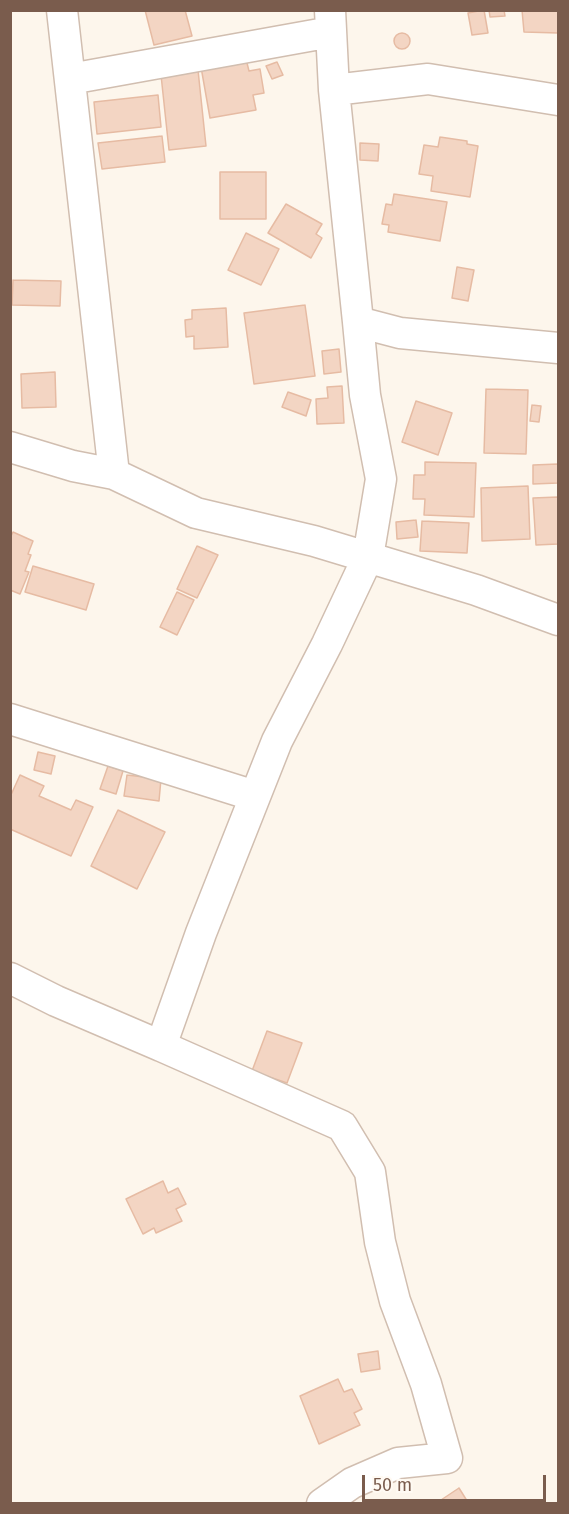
<!DOCTYPE html>
<style>
body{margin:0}
#map{position:relative;width:569px;height:1514px;overflow:hidden;background:#fdf6ec;font-family:"Fira Sans",sans-serif}
canvas{display:block}
.frame{position:absolute;inset:0;border:12px solid #7a5c4d;pointer-events:none}
.scale{position:absolute;left:362px;top:1475px;width:184px;height:27px;box-sizing:border-box;border:3px solid #7a5c4d;border-top:0;padding-left:8px;font-size:18px;line-height:21px;white-space:nowrap;color:#7a5c4d;-webkit-text-stroke:4px #fffaf3;paint-order:stroke}
</style>
<div id="map">
<canvas width="569" height="1514"></canvas>
<div class="frame"></div>
<div class="scale">50 m</div>
</div>
<script>
const c = document.querySelector('canvas').getContext('2d');
c.lineJoin = 'round';
function fill(path, color) { c.fillStyle = color; c.fill(path, 'evenodd'); }
const shape = rows => new Path2D(rows.map(r => 'M' + r).join(''));
function strokePath(path, color, width, dash) { c.strokeStyle = color; c.lineWidth = width; c.lineCap = dash ? 'butt' : 'round'; c.setLineDash(dash || []); c.stroke(path); }
const building = shape([
 [145,10,185,10,192,36,154,45,145,10],
 [484,10,488,33,472,35,468,13,484,10],
 [489,10,504,10,505,16,490,17,489,10],
 [522,10,558,10,558,33,524,32,522,10],
 '394 41a8 8 0 1 1 16 0a8 8 0 1 1-16 0Z',
 [246,59,249,71,260,69,264,93,253,95,256,110,210,118,201,67,246,59],
 [277,62,283,75,272,79,266,66,277,62],
 [198,70,206,146,169,150,161,75,198,70],
 [158,95,161,127,97,134,94,102,158,95],
 [162,136,165,162,102,169,98,143,162,136],
 [440,137,467,141,467,144,478,146,470,197,431,191,433,176,419,174,424,145,438,147,440,137],
 [360,143,379,144,378,161,360,160,360,143],
 [220,172,266,172,266,219,220,219,220,172],
 [394,194,447,202,440,241,388,232,389,225,382,224,386,204,392,205,394,194],
 [286,204,322,224,316,234,322,238,311,258,268,233,286,204],
 [246,233,279,249,261,285,228,270,246,233],
 [457,267,474,270,468,301,452,298,457,267],
 [13,280,61,281,60,306,12,305,13,280],
 [305,305,315,376,254,384,244,313,305,305],
 [226,308,228,347,194,349,194,336,186,337,185,320,192,319,192,310,226,308],
 [339,349,341,372,324,374,322,351,339,349],
 [55,372,56,407,22,408,21,374,55,372],
 [342,386,344,423,317,424,316,399,328,398,327,387,342,386],
 [486,389,528,390,526,454,484,453,486,389],
 [288,392,311,400,306,416,282,407,288,392],
 [416,401,452,413,438,455,402,442,416,401],
 [532,405,541,406,539,422,530,421,532,405],
 [425,462,476,463,474,517,424,515,425,499,413,499,414,475,425,475,425,462],
 [558,464,558,483,533,484,533,465,558,464],
 [528,486,530,539,482,541,481,488,528,486],
 [558,497,558,544,536,545,533,498,558,497],
 [416,520,418,537,397,539,396,522,416,520],
 [422,521,469,523,467,553,420,551,422,521],
 [13,532,33,541,28,554,31,555,25,571,29,572,20,594,10,590,10,538,13,532],
 [197,546,218,555,197,598,177,589,197,546],
 [33,566,94,584,86,610,25,592,33,566],
 [177,592,194,600,177,635,160,627,177,592],
 [38,752,55,756,51,774,34,770,38,752],
 [108,766,123,771,116,794,100,789,108,766],
 [20,775,44,786,39,796,71,810,76,800,93,807,71,856,10,829,10,797,20,775],
 [127,775,161,779,159,801,124,796,127,775],
 [118,810,165,832,137,889,91,866,118,810],
 [267,1031,302,1043,287,1083,252,1071,267,1031],
 [163,1181,168,1193,178,1188,186,1204,176,1209,182,1221,156,1233,154,1228,143,1234,126,1199,163,1181],
 [378,1351,380,1369,361,1372,358,1354,378,1351],
 [338,1379,344,1392,352,1389,362,1409,354,1413,360,1425,319,1444,300,1396,338,1379],
 [459,1488,469,1504,444,1504,441,1500,459,1488]
]);
fill(building, '#f3d5c3');
strokePath(building, '#e6bba3', 1.5);
const minor = shape([
 [62,10,114,474],
 [330,10,334,90,358,322],
 [70,79,331,32],
 [334,90,428,79,558,100],
 [10,447,73,466,114,474,196,513,314,541,476,590,558,620],
 [10,719,255,796],
 [10,978,56,1001,161,1046],
 [322,1504,352,1483,398,1463,447,1458,426,1384,395,1301,380,1242,370,1172,342,1126,161,1046,201,933,277,741,327,644,368,557,381,479,365,395,358,322,400,333,558,348]
]);
strokePath(minor, '#d1beb0', 33);
strokePath(minor, '#fff', 30);
</script>
